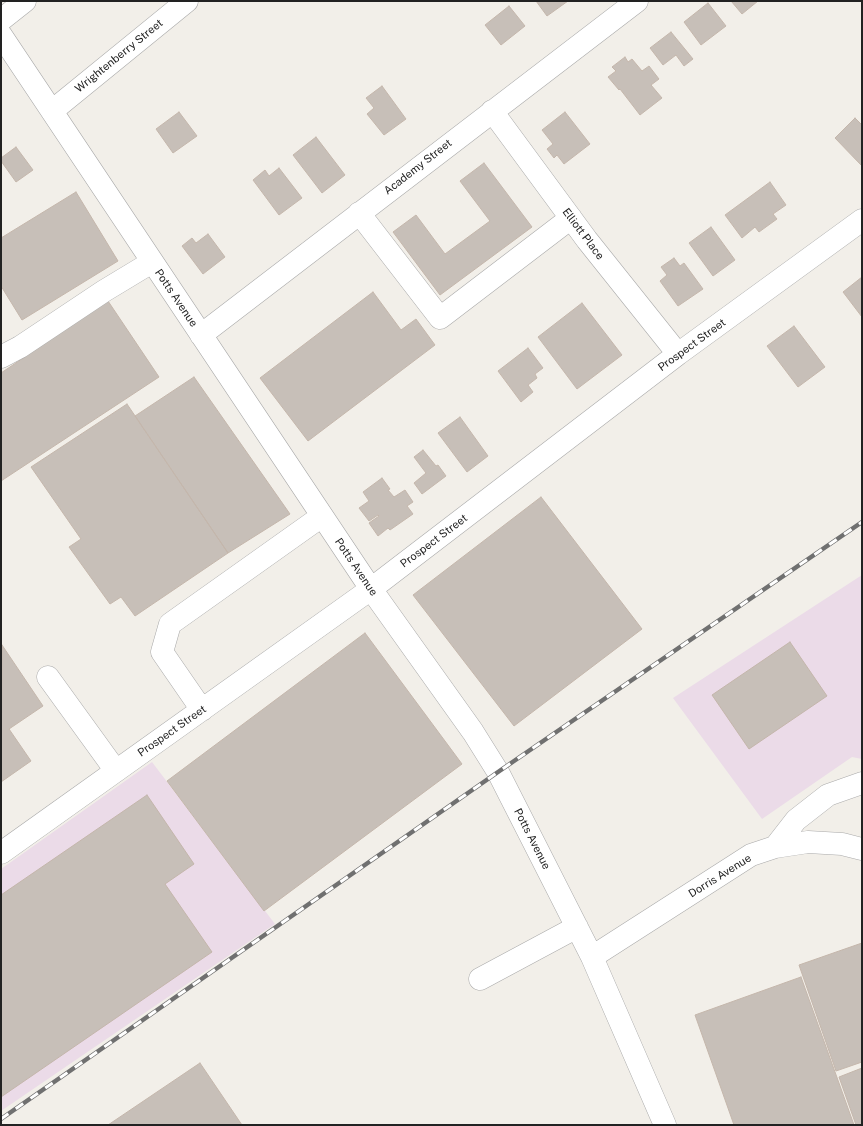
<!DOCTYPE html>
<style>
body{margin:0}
#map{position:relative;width:863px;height:1126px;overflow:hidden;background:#f2efe9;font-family:"Public Sans",sans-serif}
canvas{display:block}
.frame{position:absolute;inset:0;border:2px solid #222;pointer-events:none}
</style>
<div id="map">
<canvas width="863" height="1126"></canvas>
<div class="frame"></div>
</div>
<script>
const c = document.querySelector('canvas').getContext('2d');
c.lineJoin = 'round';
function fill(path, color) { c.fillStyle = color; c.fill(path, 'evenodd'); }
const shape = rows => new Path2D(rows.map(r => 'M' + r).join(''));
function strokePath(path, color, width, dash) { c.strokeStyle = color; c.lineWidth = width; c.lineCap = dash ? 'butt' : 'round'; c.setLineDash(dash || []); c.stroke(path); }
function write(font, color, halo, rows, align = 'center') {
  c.font = font + ' "Public Sans",sans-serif'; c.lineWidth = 3.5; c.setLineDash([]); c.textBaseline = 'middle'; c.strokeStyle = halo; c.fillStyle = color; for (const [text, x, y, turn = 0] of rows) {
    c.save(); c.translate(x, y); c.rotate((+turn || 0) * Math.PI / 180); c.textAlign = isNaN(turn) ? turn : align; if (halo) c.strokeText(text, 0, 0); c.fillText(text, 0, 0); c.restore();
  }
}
fill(shape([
 [862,575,862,759,852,757,762,819,673,698],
 [152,762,275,924,1,1111,1,869]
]), '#ebdbe8');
const building = shape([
 [536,1,568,1,547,16,536,1],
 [731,1,758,1,742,14,731,1],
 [708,3,726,26,701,45,684,22,708,3],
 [509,6,525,26,501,45,485,25,509,6],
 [671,32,693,59,684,66,676,55,663,65,650,48,671,32],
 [625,57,628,62,632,59,642,71,649,66,659,79,651,85,662,98,640,115,620,89,619,90,608,77,616,71,612,67,625,57],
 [382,86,406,119,384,135,367,114,374,108,366,98,382,86],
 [179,112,197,136,173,153,156,129,179,112],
 [565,112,590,144,564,164,557,155,554,158,547,149,553,144,542,130,565,112],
 [855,118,862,125,862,164,861,165,835,138,855,118],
 [316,137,345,175,322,193,293,155,316,137],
 [16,147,33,170,16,182,1,161,1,158,16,147],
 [484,163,532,227,440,295,393,232,416,215,445,254,490,221,460,181,484,163],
 [279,168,302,198,279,215,253,180,265,170,269,176,279,168],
 [770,182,786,205,773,214,777,219,759,232,755,227,742,238,725,215,770,182],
 [76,192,118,261,22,320,1,286,1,238,76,192],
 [711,227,735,260,713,276,689,243,711,227],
 [208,234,225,257,203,274,182,246,192,238,196,243,208,234],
 [674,258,680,266,684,263,703,289,678,306,660,281,667,275,661,267,674,258],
 [862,277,862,317,843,292,862,277],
 [373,292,401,330,416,319,435,345,308,441,260,378,373,292],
 [108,301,159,377,1,481,1,373,108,301],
 [582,303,622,355,577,389,538,337,582,303],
 [794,326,825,367,798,387,767,346,794,326],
 [528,348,543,368,535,374,537,378,528,385,533,392,521,402,498,371,528,348],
 [194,377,290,514,228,553,135,416,194,377],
 [127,404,228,553,135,616,121,597,110,604,69,547,81,539,31,467,127,404],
 [460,417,488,456,467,472,438,433,460,417],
 [423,450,436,466,438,465,446,476,422,494,414,483,426,473,414,457,423,450],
 [382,478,390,489,388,490,394,497,405,490,413,502,407,506,413,514,390,530,388,528,378,536,369,523,379,516,378,515,369,521,359,508,369,501,363,492,382,478],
 [541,497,642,629,514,726,413,595,541,497],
 [365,633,462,764,264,911,167,781,365,633],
 [790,642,827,696,749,749,712,695,790,642],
 [2,645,43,706,9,729,31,761,1,782,2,645],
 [147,795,194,864,165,884,212,952,1,1097,1,895,147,795],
 [862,943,862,1062,836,1071,799,965,862,943],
 [801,977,854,1125,734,1125,695,1015,801,977],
 [200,1063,242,1125,108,1125,200,1063],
 [862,1068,862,1125,856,1125,839,1077,862,1068]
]);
fill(building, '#c7bfb8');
strokePath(building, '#c4b6ab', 1);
const minor = shape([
 [1,20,25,1],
 [1,35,371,589,473,732,498,772,592,957,665,1125],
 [52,111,187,1],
 [492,111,587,240,678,354],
 [359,213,440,318,571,218],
 [201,335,637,1],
 [1,357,20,347,104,291,152,262],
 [48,677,116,771],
 [202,710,162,652,170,624,322,516],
 [775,847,796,820,828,795,862,783],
 [1,853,371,589,678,354,862,220],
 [592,957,751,855,775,847,808,842,842,844,862,849],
 [480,979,577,927]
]);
strokePath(minor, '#a9a9a9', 23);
strokePath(minor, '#fff', 22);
const rail = shape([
 [1,1119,498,772,862,522]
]);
strokePath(rail, '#707070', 4.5);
strokePath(rail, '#fff', 3, [9]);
write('11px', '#222', '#fff', [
 ["Wrightenberry Street",119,56,-39],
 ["Academy Street",418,167,-38],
 ["Elliott Place",583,234,53],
 ["Potts Avenue",176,298,56],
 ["Prospect Street",692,345,-36],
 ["Prospect Street",434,541,-37],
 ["Potts Avenue",356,567,56],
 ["Prospect Street",172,731,-35],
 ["Potts Avenue",532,839,63],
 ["Dorris Avenue",720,876,-32]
]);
</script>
